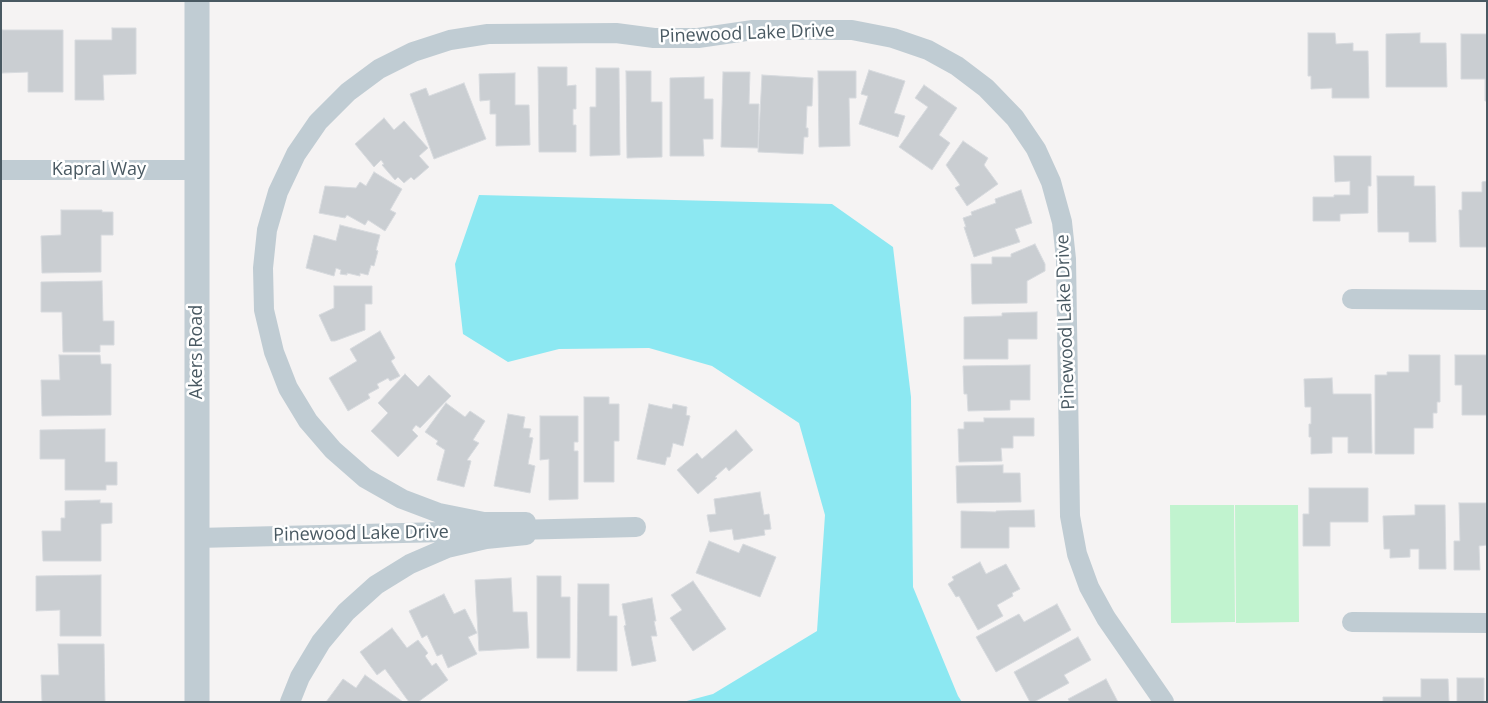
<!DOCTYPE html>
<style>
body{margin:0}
#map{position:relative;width:1488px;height:703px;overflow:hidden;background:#f5f3f3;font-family:"Open Sans",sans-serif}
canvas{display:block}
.frame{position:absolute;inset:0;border:2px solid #495962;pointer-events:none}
</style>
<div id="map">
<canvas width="1488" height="703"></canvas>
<div class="frame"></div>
</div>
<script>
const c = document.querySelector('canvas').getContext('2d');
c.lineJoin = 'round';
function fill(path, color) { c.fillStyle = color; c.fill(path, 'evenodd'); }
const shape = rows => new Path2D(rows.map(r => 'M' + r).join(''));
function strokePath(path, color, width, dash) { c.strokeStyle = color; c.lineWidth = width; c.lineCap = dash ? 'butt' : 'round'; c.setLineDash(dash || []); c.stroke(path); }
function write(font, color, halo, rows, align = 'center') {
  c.font = font + ' "Open Sans",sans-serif'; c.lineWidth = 5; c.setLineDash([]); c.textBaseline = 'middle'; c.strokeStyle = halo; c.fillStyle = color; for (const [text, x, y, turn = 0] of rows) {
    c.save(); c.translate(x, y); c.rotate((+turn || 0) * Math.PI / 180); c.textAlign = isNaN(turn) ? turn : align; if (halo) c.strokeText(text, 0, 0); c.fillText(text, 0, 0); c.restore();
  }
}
fill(shape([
 [1170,505,1234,505,1235,622,1171,623],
 [1235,505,1298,505,1299,622,1236,623]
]), '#c1f3cf');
fill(shape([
 [479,195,832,204,893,247,911,397,913,587,958,696,962,702,683,702,713,694,817,631,825,515,799,423,712,366,649,348,559,349,508,362,463,334,455,264]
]), '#8ce8f2');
const building = shape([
 [112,28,136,28,136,74,103,75,104,100,75,100,75,40,112,40,112,28],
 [2,30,63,30,63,92,28,92,28,72,2,73,2,30],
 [1308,33,1335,33,1336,44,1353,43,1353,51,1368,51,1369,98,1332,98,1332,88,1311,89,1311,76,1308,76,1308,33],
 [1420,33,1420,43,1446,43,1447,87,1386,87,1386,34,1420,33],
 [1461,34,1487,34,1487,101,1485,101,1485,79,1461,79,1461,34],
 [538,67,567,67,567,86,576,85,576,109,573,109,573,125,576,125,576,152,539,152,538,67],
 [596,68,619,68,620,155,590,156,590,107,596,107,596,68],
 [869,70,905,81,894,113,905,116,898,137,859,124,868,96,861,94,869,70],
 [626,71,651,71,651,102,662,102,662,157,627,158,626,71],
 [818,71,856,71,856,98,849,98,850,146,819,147,818,71],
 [723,72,750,72,749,104,759,104,758,148,721,147,723,72],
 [515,73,515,105,529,105,530,145,496,146,496,114,490,114,490,100,480,101,479,74,515,73],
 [762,75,813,78,812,106,807,106,806,128,808,128,808,137,804,137,803,154,758,152,762,75],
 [704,77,704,99,713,99,713,139,703,139,704,156,670,156,670,78,704,77],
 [464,83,486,139,434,159,410,94,426,88,429,96,464,83],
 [924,85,957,108,939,135,950,143,932,170,899,147,928,107,915,98,924,85],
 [384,118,394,130,404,121,428,148,419,156,429,167,414,180,411,177,404,183,398,177,395,180,382,165,384,164,381,160,374,167,355,144,384,118],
 [963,141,988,158,984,165,998,184,967,206,955,188,960,185,946,165,963,141],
 [1334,156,1371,156,1371,186,1368,186,1368,213,1340,214,1340,221,1313,221,1313,197,1334,197,1334,195,1350,195,1350,181,1335,182,1334,156],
 [374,172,402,189,390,210,396,213,385,231,368,220,365,225,347,215,345,218,319,213,325,186,356,188,360,182,366,186,374,172],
 [1377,176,1414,176,1414,186,1435,186,1436,242,1409,242,1409,232,1378,232,1377,176],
 [1487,181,1487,247,1460,247,1459,210,1462,210,1462,192,1482,192,1482,182,1487,181],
 [1021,190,1032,223,1015,229,1020,242,974,257,964,227,966,227,963,218,972,215,971,212,996,203,995,199,1021,190],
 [61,210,102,210,102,212,113,212,113,235,101,235,101,272,42,273,41,236,61,235,61,210],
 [340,225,380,235,376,250,378,251,374,266,371,265,368,275,360,273,360,276,347,273,347,275,340,274,341,270,336,268,334,276,306,268,314,235,336,241,340,225],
 [1035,244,1045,264,1045,271,1027,281,1027,303,972,304,971,264,992,264,992,257,1011,257,1011,254,1035,244],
 [102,281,103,321,114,321,114,345,100,345,100,352,63,352,62,312,41,312,41,282,102,281],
 [334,286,372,286,372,304,365,304,365,330,335,341,331,341,319,315,334,308,334,286],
 [1037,312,1037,339,1008,339,1008,359,964,359,964,317,1002,316,1002,313,1037,312],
 [380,331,395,358,391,361,400,376,390,381,388,378,377,384,379,388,368,394,370,398,348,411,329,378,357,361,350,349,380,331],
 [59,355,100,355,101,364,111,364,111,415,42,416,41,380,60,380,59,355],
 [1409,355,1440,355,1440,402,1437,402,1437,413,1433,413,1433,428,1414,428,1414,454,1375,454,1375,375,1387,375,1387,372,1409,372,1409,355],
 [1455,355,1487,355,1487,415,1462,415,1462,385,1455,385,1455,355],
 [1030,365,1030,400,1010,400,1010,410,968,411,967,394,964,394,963,366,1030,365],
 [405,374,418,387,429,375,451,396,420,428,416,425,412,430,418,436,398,457,371,431,388,413,378,403,405,374],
 [1332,378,1333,394,1371,394,1372,453,1348,453,1348,437,1332,437,1332,453,1311,454,1311,437,1309,437,1309,424,1311,424,1311,407,1305,407,1304,379,1332,378],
 [584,397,609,397,609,404,619,404,619,441,614,441,614,482,584,482,584,397],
 [446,403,465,417,470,411,485,421,473,440,479,443,467,460,471,461,464,487,437,480,445,450,436,444,438,441,425,432,446,403],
 [649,404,672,409,673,404,687,407,686,415,690,416,683,446,673,443,670,457,667,457,665,465,637,459,649,404],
 [508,414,525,417,523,428,531,429,529,437,533,438,528,464,535,466,530,493,494,486,508,414],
 [540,416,578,416,578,442,574,442,574,451,578,451,578,499,549,500,549,459,540,460,540,416],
 [984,418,1034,418,1034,436,1013,436,1013,448,1001,448,1002,461,959,462,958,429,964,429,964,422,984,422,984,418],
 [105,429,105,462,117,462,117,485,106,485,106,490,65,490,65,459,40,459,40,430,105,429],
 [736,430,753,450,729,471,726,467,715,477,717,478,698,494,677,470,697,453,702,459,736,430],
 [1003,465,1003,473,1020,473,1021,502,957,503,956,466,1003,465],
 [1309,488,1368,488,1368,522,1330,522,1330,546,1303,546,1303,514,1309,514,1309,488],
 [760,492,764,515,769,514,771,529,764,530,765,535,734,540,732,529,710,532,707,515,716,514,714,499,760,492],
 [100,500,100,503,112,503,112,523,101,524,101,561,43,561,42,531,61,531,61,518,65,518,65,501,100,500],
 [1459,503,1486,503,1487,545,1479,546,1480,570,1454,570,1454,541,1460,541,1459,503],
 [1415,505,1445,505,1446,569,1419,569,1419,549,1410,549,1410,557,1390,558,1390,549,1384,549,1383,516,1415,515,1415,505],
 [1034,510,1035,527,1009,527,1009,548,961,548,961,511,996,512,996,511,1034,510],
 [709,541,739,553,743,544,776,557,760,597,696,573,709,541],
 [980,562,986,574,1006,564,1020,589,1012,593,1013,596,997,605,1003,616,978,630,959,596,956,597,948,584,954,580,952,577,980,562],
 [101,575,101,636,60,636,60,610,36,611,36,576,101,575],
 [537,576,561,576,561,597,570,597,570,658,537,658,537,576],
 [511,578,513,612,527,612,529,648,479,651,475,580,511,578],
 [693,581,726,629,693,651,670,618,682,610,671,595,693,581],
 [578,584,609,584,609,616,617,616,617,671,577,671,578,584],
 [444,594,454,614,465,609,477,633,468,637,477,654,448,668,442,654,437,656,427,635,422,638,409,611,444,594],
 [652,598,656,621,654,621,657,636,651,636,656,661,632,666,624,626,626,625,622,604,652,598],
 [1057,604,1071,630,996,672,976,637,1019,614,1024,622,1057,604],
 [392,628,407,648,418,640,428,653,425,656,432,666,436,663,448,680,418,702,409,702,385,669,377,675,360,652,392,628],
 [1078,637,1091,660,1064,675,1069,683,1034,702,1030,702,1014,672,1078,637],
 [58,644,104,644,105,702,42,702,41,675,59,675,58,644],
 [365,675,403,702,326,702,343,679,356,688,365,675],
 [1457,678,1484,678,1484,702,1457,702,1457,678],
 [1106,679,1118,702,1070,702,1068,699,1106,679],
 [1421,679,1448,679,1449,702,1383,702,1383,697,1421,697,1421,679]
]);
fill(building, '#caced2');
strokePath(building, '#d7dade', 1);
strokePath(shape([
 [1,170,197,170],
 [1352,299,1487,300],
 [514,530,636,527],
 [197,538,485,531],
 [1352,622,1487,623],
 [290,702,300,677,321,642,346,612,376,585,410,564,447,548,486,539,526,535,526,522,484,522,439,513,402,499,365,478,333,450,308,421,288,388,274,352,264,310,263,268,267,230,278,192,296,154,318,122,348,92,379,69,413,52,450,40,488,34,616,33,654,38,698,38,753,30,852,30,893,38,928,50,957,66,986,88,1015,118,1036,149,1051,182,1062,222,1066,259,1070,516,1077,554,1089,587,1106,618,1164,702]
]), '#c0ccd3', 20);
strokePath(shape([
 [197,702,197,1]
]), '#c0ccd3', 25);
write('18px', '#495962', '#fff', [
 ["Pinewood Lake Drive",747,34,-2],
 ["Kapral Way",99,170],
 ["Pinewood Lake Drive",1066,322,-92],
 ["Akers Road",197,352,-90],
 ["Pinewood Lake Drive",361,534,-1]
]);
</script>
